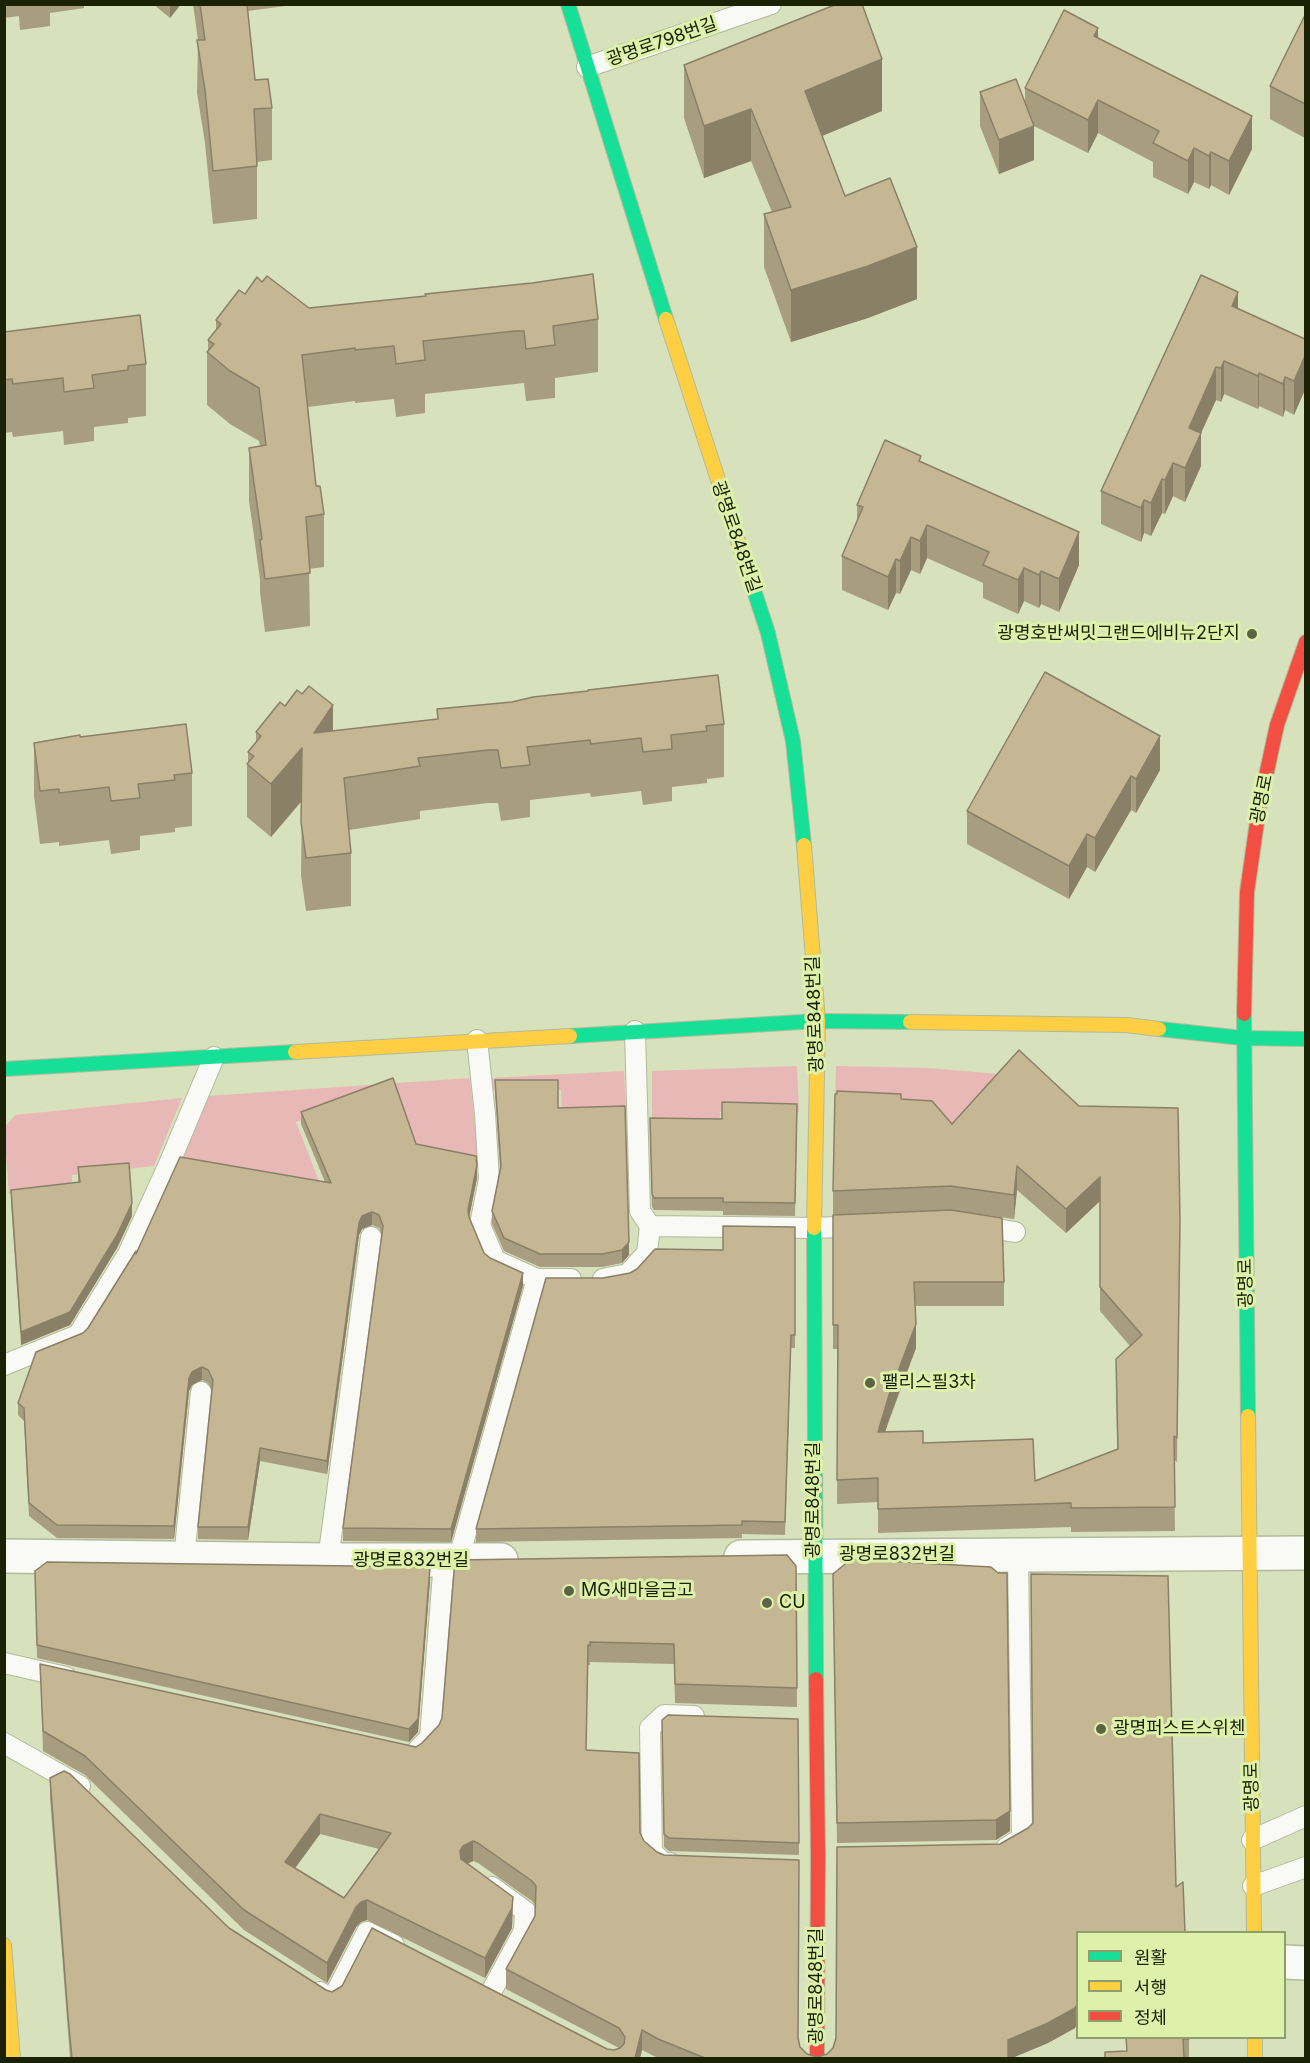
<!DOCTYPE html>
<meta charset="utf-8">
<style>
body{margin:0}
#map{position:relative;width:1310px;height:2063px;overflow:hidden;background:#d7e1bb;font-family:Inter,"Noto Sans KR",sans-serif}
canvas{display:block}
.frame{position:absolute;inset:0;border:6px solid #1a2105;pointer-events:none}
.legend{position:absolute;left:1076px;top:1931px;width:210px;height:108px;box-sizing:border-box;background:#def1ab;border:2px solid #909e69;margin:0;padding:8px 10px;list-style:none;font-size:18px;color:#1a2105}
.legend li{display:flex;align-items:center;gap:12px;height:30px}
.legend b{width:30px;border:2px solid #909e69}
</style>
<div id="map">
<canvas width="1310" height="2063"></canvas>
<div class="frame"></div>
<ul class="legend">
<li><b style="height:8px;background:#16e098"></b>원활</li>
<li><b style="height:8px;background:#ffcf43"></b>서행</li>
<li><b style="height:8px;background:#f24e42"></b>정체</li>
</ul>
</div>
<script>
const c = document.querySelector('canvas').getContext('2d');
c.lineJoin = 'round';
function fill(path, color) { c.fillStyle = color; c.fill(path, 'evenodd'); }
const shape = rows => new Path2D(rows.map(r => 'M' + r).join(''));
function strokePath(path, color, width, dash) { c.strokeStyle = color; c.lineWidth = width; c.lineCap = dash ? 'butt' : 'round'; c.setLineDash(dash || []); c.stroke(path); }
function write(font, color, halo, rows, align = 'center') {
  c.font = font + ' Inter,"Noto Sans KR",sans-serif'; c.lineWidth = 6; c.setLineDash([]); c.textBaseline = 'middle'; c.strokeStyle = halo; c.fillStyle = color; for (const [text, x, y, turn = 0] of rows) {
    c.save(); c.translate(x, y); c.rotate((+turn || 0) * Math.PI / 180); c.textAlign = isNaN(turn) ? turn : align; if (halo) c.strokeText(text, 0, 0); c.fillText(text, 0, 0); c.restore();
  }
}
fill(shape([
 [797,1066,799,1112,720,1112,719,1127,652,1128,652,1071],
 [836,1066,927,1068,1011,1075,955,1138,835,1110],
 [624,1071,626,1115,562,1118,561,1090,490,1091,489,1078],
 [470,1078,478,1159,417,1153,393,1088,296,1122,323,1191,178,1164,208,1096],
 [182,1098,154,1166,72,1175,72,1188,9,1194,4,1128,15,1115]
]), '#e8b8b7');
const lane = shape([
 [587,67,771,4],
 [635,1031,640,1211,650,1226],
 [477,1040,485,1114,489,1179,480,1225,495,1260,537,1279],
 [978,1226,1015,1232],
 [603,1279,628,1274,647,1253,650,1226,814,1228,859,1226],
 [4,1365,78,1335,128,1254,169,1164,214,1057],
 [184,1558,201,1392],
 [328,1560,371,1237],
 [458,1561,537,1279,571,1279],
 [4,1663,66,1677],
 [4,1743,80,1786],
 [414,1754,430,1737,444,1561],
 [1252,1840,1306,1816],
 [1006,1848,1022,1838,1018,1555],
 [670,1863,664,1863,652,1852,650,1728,664,1715,694,1716],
 [1253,1886,1306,1867],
 [320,1992,332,2000,367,1932,394,1945],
 [490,1994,524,1931,525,1911,492,1887]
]);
const street = shape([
 [4,1556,328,1560,501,1560],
 [741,1557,1306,1553],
 [1284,1962,1306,1963]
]);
const fast = shape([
 [568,4,666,319],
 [747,569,768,633,793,741,804,845],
 [1244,1014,1248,1416],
 [1159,1029,1243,1038,1306,1039],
 [570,1036,818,1021,910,1022],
 [4,1069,295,1052],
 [814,1228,816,1679]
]);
const slow = shape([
 [666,319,747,569],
 [804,845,818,1021,814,1228],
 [910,1022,1126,1025,1159,1029],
 [295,1052,570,1036],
 [1248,1416,1254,1932],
 [4,1945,13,2058],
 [1255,2038,1255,2058]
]);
const jam = shape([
 [1244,1014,1247,892,1259,808,1277,725,1306,642],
 [816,1679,818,1855,817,2058]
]);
strokePath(lane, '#b2ba9c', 22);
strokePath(street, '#b2ba9c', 36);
strokePath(fast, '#b2ba9c', 16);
strokePath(slow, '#b2ba9c', 16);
strokePath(jam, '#b2ba9c', 16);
strokePath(lane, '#f9faf5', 20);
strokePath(street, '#f9faf5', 33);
strokePath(fast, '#16e098', 14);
strokePath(slow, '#ffcf43', 14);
strokePath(jam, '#f24e42', 14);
fill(shape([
 [4,4,84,4,84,8,50,13,50,26,20,30,19,16,4,18],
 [153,4,181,4,170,18],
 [193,4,300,4,248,11,255,80,272,108,272,160,257,162,257,219,213,224,205,143,197,93,198,40],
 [1305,15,1305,138,1270,119,1270,86],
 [1098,38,1252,149,1229,195,1211,185,1209,189,1194,182,1188,194,1153,177,1153,162,1098,133,1088,153,1034,126,1034,160,999,174,980,126,980,92,1025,102,1025,88],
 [684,65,882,111,822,136,845,196,917,299,868,318,791,342,764,267,764,214,772,212,751,161,704,178,684,118],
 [262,282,309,308,598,319,598,372,555,378,555,398,526,401,524,383,425,394,425,413,396,417,394,399,355,403,355,401,308,407,316,486,324,514,324,567,309,569,310,626,265,632,260,592,260,579,249,501,249,448,260,446,259,441,230,424,207,405,207,352,208,350,208,340,216,330,216,320,245,294],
 [1238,308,1305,339,1294,415,1285,410,1283,417,1259,406,1258,409,1224,394,1221,402,1216,400,1201,433,1201,466,1185,502,1173,496,1165,514,1162,513,1151,536,1144,533,1141,542,1101,524,1101,491],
 [4,332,146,364,146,416,128,418,128,423,94,427,94,441,64,445,63,431,13,437,12,432,4,433],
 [921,461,1079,565,1059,612,1041,604,1039,608,1024,601,1018,614,983,598,983,583,927,558,920,574,911,570,900,594,896,593,888,610,842,590,842,556,857,523,857,505],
 [285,706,333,731,437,719,437,709,724,724,724,777,707,779,707,783,672,787,672,801,643,805,641,791,591,797,590,793,530,800,530,817,501,821,498,803,488,803,420,811,420,819,349,830,351,853,351,906,306,911,301,875,302,801,271,837,247,817,247,764,248,763,248,752,256,742,256,732],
 [80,737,192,773,192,826,175,828,175,832,140,836,140,850,111,854,109,840,59,846,59,842,40,844,34,796,34,743],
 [1160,770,1136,813,1131,810,1095,872,1087,867,1069,899,967,844,967,811],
 [1019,1050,1180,1244,1177,1462,1174,1460,1175,1531,1071,1532,1071,1527,878,1533,878,1502,837,1504,838,1349,833,1349,833,1215,1004,1282,1004,1306,915,1306,916,1348,885,1432,923,1443,1035,1481,1117,1449,1116,1359,1130,1346,1100,1311,1100,1201,1066,1233,1017,1190,1014,1219,951,1210,833,1215,833,1191,901,1099,952,1124],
 [495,1080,558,1108,629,1255,622,1263,602,1267,540,1267,504,1251,492,1224,492,1211,500,1169,495,1093],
 [797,1104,795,1216,723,1215,723,1211,654,1210,652,1207,650,1131],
 [301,1112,416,1144,477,1178,469,1217,484,1253,523,1286,451,1542,343,1541,343,1528,382,1235,379,1228,372,1225,362,1229,359,1235,327,1474,260,1461,248,1540,198,1539,198,1527,212,1391,208,1383,202,1380,192,1385,189,1391,174,1539,57,1538,29,1516,24,1421,18,1415,18,1403,83,1333,88,1328,136,1254,325,1182,301,1124],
 [78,1167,132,1216,117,1248,70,1325,21,1345,11,1203,11,1190,78,1183],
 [795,1227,795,1348,791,1348,785,1535,742,1534,742,1538,476,1542,476,1529,603,1278,630,1273,723,1250],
 [787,1555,796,1566,797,1707,675,1703,674,1664,590,1662,590,1665,588,1665,586,1750,639,1753,640,1833,644,1841,657,1852,664,1855,799,1860,798,2038,800,2047,807,2054,817,2057,827,2054,833,2048,836,2038,837,1847,1000,1844,1028,1828,1033,1824,1031,1574,1168,1576,1176,1887,1183,1882,1185,1932,1077,1932,1077,2024,1075,2028,1048,2043,1012,2058,658,2058,642,2050,640,2058,70,2058,50,1798,50,1778,64,1771,70,1774,229,1928,326,1990,332,1992,342,1986,372,1928,607,2049,614,2050,619,2048,506,1989,506,1969,535,1916,535,1905,532,1901,478,1863,473,1861,468,1863,513,1897,512,1928,485,1978,367,1920,361,1922,356,1927,327,1983,244,1930,85,1775,43,1751,40,1664,416,1747,422,1743,439,1725,442,1718,455,1560],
 [320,1834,379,1849,344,1898,295,1868],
 [35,1571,430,1580,418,1732,409,1742,37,1658],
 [833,1574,1010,1831,996,1840,837,1843],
 [662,1720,799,1843,799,1855,669,1851,664,1847],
 [1189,2037,1189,2058,1105,2058,1126,2051]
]), '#a99d7f');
fill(shape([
 [170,4,181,4,170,18],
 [1098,28,1098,61,1094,36],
 [882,59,882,111,805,143,805,91],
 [1098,100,1098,133,1088,153,1088,120],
 [751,109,751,161,704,178,704,126],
 [1252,116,1252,149,1229,195,1229,161],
 [1034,126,1034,160,999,174,999,140],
 [1194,148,1194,182,1188,194,1188,161],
 [1211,152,1211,185,1209,189,1209,156],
 [917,247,917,299,868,318,791,342,791,290],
 [1238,292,1238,325,1232,306],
 [1305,356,1305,390,1294,415,1294,381],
 [1224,361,1224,394,1221,402,1221,368],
 [1216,367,1216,400,1201,433,1201,466,1185,502,1185,468,1189,428],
 [1259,373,1259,406,1258,409,1258,376],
 [1285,377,1285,410,1283,417,1283,384],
 [1173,463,1173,496,1165,514,1165,480],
 [1162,479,1162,513,1151,536,1151,503],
 [1144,500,1144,533,1141,542,1141,508],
 [927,525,927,558,920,574,920,541],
 [1079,532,1079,565,1059,612,1059,579],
 [911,537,911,570,900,594,900,561],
 [896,559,896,593,888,610,888,577],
 [1024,568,1024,601,1018,614,1018,580],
 [1041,571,1041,604,1039,608,1039,575],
 [333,705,333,758,314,733],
 [1160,736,1160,770,1136,813,1136,779],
 [302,748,302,800,271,837,271,784],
 [1131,776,1131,810,1095,872,1095,838],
 [1087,834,1087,867,1069,899,1069,866],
 [477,1165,477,1178,468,1223,468,1210],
 [1017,1166,1017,1190,1014,1219,1014,1195],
 [1100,1177,1100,1201,1066,1233,1066,1209],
 [132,1203,132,1216,117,1248,70,1325,21,1345,21,1332],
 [372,1212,372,1225,362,1229,359,1235,327,1474,327,1461,359,1223,362,1216],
 [629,1242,629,1255,622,1263,622,1250],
 [523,1273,523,1286,451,1542,451,1529],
 [916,1324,916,1348,889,1419,878,1456,878,1432,889,1395],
 [202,1367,202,1380,192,1385,189,1391,174,1539,174,1526,189,1378,192,1372],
 [260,1448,260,1461,248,1540,248,1527],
 [430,1567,430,1580,418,1732,409,1742,409,1729],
 [1010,1811,1010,1831,996,1840,996,1820],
 [320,1814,320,1834,285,1882,285,1862],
 [473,1841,473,1861,463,1866,460,1851,463,1846],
 [513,1897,512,1928,485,1978,485,1958],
 [367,1900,367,1920,361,1922,356,1927,327,1983,327,1963,356,1907,361,1902],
 [1077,2005,1077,2024,1075,2028,1048,2043,1012,2058,1008,2058,1008,2040],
 [642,2030,642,2050,640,2058,635,2058]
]), '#8a8068');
const building = shape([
 [200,4,247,4,255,80,268,79,272,108,254,109,257,166,213,171,205,90,197,40,205,40,200,4],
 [837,4,862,4,882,59,805,91,845,196,890,178,917,247,868,266,791,290,764,214,791,207,751,109,704,126,684,65,837,4],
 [1064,10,1098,28,1094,36,1252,116,1229,161,1211,152,1209,156,1194,148,1188,161,1153,143,1159,131,1098,100,1088,120,1025,88,1064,10],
 [1305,15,1305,104,1270,86,1305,15],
 [1016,79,1034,126,999,140,980,92,1016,79],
 [593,274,598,319,553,326,555,345,526,349,524,331,515,331,423,341,425,360,396,364,394,346,355,350,355,348,302,355,316,486,320,486,324,514,306,517,310,573,265,579,260,540,262,539,249,448,266,445,259,388,230,371,207,352,214,344,208,340,221,324,216,320,239,290,245,294,257,277,262,282,267,276,309,308,426,296,425,294,532,283,593,274],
 [1201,275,1238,292,1232,306,1305,339,1305,356,1294,381,1285,377,1283,384,1259,373,1258,376,1224,361,1221,368,1216,367,1189,428,1201,433,1185,468,1173,463,1165,480,1162,479,1151,503,1144,500,1141,508,1101,491,1201,275],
 [140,315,146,364,128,366,128,370,92,375,94,388,64,392,63,378,13,384,12,379,4,380,4,332,140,315],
 [885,440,921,456,919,461,1079,532,1059,579,1041,571,1039,575,1024,568,1018,580,983,565,989,552,927,525,920,541,911,537,900,561,896,559,888,577,842,556,863,507,857,505,885,440],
 [1045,672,1160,736,1136,779,1131,776,1095,838,1087,834,1069,866,967,811,1045,672],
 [718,675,724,724,706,726,707,731,671,735,672,749,643,752,641,738,591,744,590,740,527,747,530,765,501,768,498,750,488,750,418,758,420,766,344,778,351,853,306,858,301,822,302,748,271,784,247,764,254,756,248,752,261,736,256,732,280,702,285,706,297,690,302,694,309,686,333,705,314,733,438,719,437,709,512,702,533,697,588,691,588,690,718,675],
 [186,724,192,773,174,775,175,780,138,784,140,798,111,801,109,787,59,793,59,789,40,791,34,743,80,735,80,737,186,724],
 [1019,1050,1079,1106,1178,1108,1180,1220,1177,1438,1174,1436,1175,1507,1071,1508,1071,1503,878,1509,878,1478,837,1480,838,1325,833,1325,833,1215,951,1210,1002,1218,1004,1282,914,1282,916,1324,889,1395,878,1432,923,1431,923,1443,1033,1439,1035,1481,1118,1449,1116,1359,1142,1335,1100,1287,1100,1177,1066,1209,1017,1166,1014,1195,951,1186,833,1191,835,1094,837,1094,837,1091,901,1094,901,1099,932,1101,952,1124,1019,1050],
 [393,1078,416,1144,476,1156,477,1165,468,1210,469,1217,484,1253,490,1258,523,1273,451,1529,343,1528,383,1226,379,1215,372,1212,362,1216,359,1223,327,1461,260,1448,248,1527,198,1527,213,1380,208,1370,202,1367,192,1372,189,1378,174,1526,57,1525,29,1503,24,1408,18,1403,36,1352,83,1333,88,1328,136,1251,136,1254,180,1157,331,1183,301,1112,393,1078],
 [495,1080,558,1080,558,1108,625,1106,629,1242,622,1250,602,1254,540,1254,504,1238,492,1211,501,1166,495,1080],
 [722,1102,797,1104,795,1203,723,1202,723,1198,654,1198,652,1194,650,1118,722,1119,722,1102],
 [129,1163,132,1203,117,1235,70,1312,21,1332,11,1190,80,1182,78,1167,129,1163],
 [723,1226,795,1227,795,1335,791,1335,785,1522,742,1521,742,1525,476,1529,546,1278,603,1278,630,1273,637,1269,655,1249,723,1250,723,1226],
 [787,1555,796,1566,797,1688,675,1684,674,1644,590,1642,590,1646,588,1645,586,1750,639,1753,640,1833,644,1841,657,1852,664,1855,799,1860,798,2038,800,2047,807,2054,817,2057,827,2054,833,2048,836,2038,837,1847,1000,1844,1028,1828,1033,1823,1031,1574,1168,1576,1176,1887,1183,1882,1185,1932,1077,1932,1077,2005,1075,2008,1048,2023,1008,2040,1008,2058,705,2058,658,2039,642,2030,635,2058,72,2058,68,2017,50,1778,64,1771,70,1774,229,1928,326,1990,332,1992,342,1986,372,1928,607,2049,614,2050,620,2048,624,2044,625,2037,619,2028,506,1969,535,1916,536,1886,532,1881,478,1843,473,1841,463,1846,460,1851,461,1859,513,1897,512,1908,485,1958,367,1900,361,1902,356,1907,327,1963,244,1910,85,1756,43,1731,40,1664,416,1747,422,1743,439,1725,442,1718,455,1560,787,1555],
 [320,1814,391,1833,344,1898,285,1862,320,1814],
 [851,1559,991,1567,998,1573,1007,1573,1010,1811,996,1820,837,1823,833,1574,851,1559],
 [47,1562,430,1567,418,1719,409,1729,37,1645,35,1571,47,1562],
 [668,1715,798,1719,799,1843,669,1838,664,1834,662,1720,668,1715],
 [1126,2037,1189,2037,1189,2039,1183,2039,1184,2058,1105,2058,1105,2052,1127,2051,1126,2037]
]);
fill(building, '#c5b794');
strokePath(building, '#8a8068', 1.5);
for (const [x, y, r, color] of [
 [1252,634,6,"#5c6445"],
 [870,1383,6,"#5c6445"],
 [569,1591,6,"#5c6445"],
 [767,1603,6,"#5c6445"],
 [1101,1729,6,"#5c6445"]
]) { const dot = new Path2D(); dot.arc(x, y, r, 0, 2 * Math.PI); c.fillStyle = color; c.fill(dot); strokePath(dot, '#def1ab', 2); }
write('18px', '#1a2105', '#def1ab', [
 ["광명로798번길",662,42,-19],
 ["광명로848번길",736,537,71],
 ["광명로",1262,799,-79],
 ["광명로848번길",815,1014,-92],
 ["광명로",1246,1283,-91],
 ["광명로848번길",814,1500,-90],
 ["광명로832번길",897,1555],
 ["광명로832번길",411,1561],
 ["광명로",1252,1787,-91],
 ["광명로848번길",817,1986,-90]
]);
write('18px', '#1a2105', '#def1ab', [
 ["광명호반써밋그랜드에비뉴2단지",1240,634,"right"],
 ["팰리스필3차",882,1383],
 ["MG새마을금고",581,1591],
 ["CU",779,1603],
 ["광명퍼스트스위첸",1113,1729]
], 'left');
</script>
